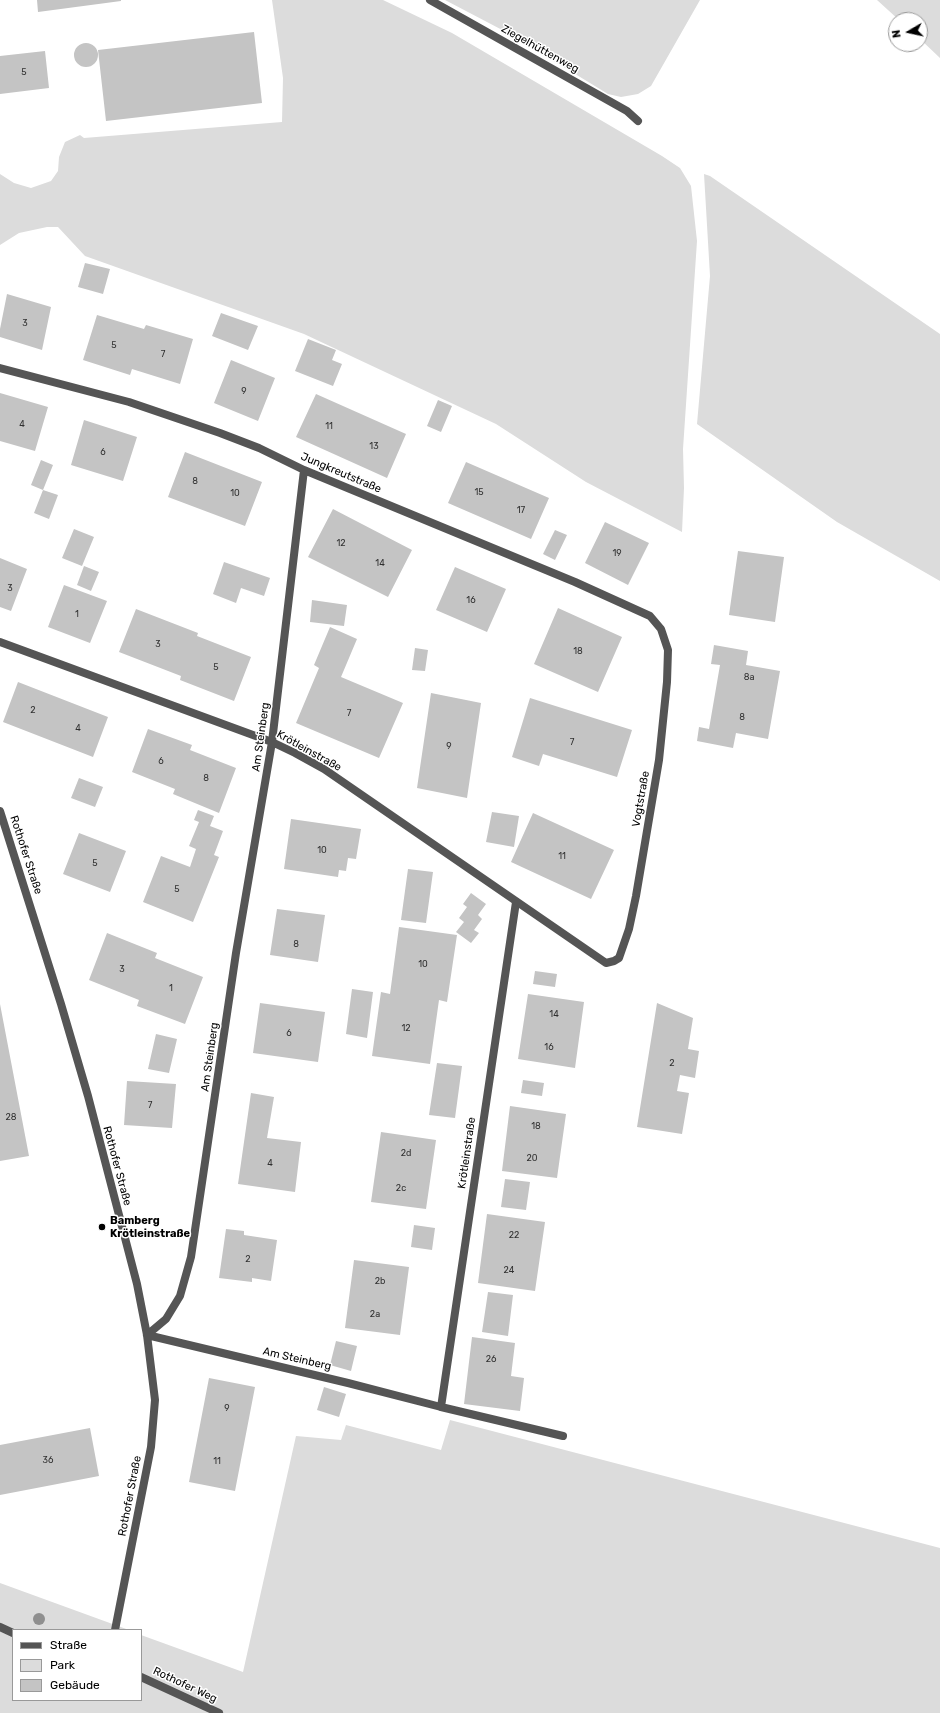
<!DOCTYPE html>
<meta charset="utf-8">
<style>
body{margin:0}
#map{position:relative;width:940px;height:1713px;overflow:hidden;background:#fff;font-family:Rubik,sans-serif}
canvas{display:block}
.legend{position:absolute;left:12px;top:1629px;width:130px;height:72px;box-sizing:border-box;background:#fff;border:1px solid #999;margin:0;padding:5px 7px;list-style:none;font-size:12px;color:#000}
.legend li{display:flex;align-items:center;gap:8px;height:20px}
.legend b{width:20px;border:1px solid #999}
.north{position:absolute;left:888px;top:12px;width:40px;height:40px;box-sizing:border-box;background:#fff;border:1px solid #999;border-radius:50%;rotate:261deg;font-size:11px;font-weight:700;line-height:16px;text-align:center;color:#000}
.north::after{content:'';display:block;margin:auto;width:14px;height:18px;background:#000;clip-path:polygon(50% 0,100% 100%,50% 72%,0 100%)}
</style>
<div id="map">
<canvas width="940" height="1713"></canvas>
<ul class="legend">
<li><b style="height:5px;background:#555"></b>Straße</li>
<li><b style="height:11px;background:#dcdcdc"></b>Park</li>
<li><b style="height:11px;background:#c4c4c4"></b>Gebäude</li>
</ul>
<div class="north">N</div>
</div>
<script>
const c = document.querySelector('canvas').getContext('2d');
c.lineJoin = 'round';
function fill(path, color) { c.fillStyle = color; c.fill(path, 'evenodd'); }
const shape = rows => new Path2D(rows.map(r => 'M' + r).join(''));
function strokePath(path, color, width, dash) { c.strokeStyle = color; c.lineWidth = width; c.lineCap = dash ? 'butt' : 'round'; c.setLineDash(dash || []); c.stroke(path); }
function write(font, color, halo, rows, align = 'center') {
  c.font = font + ' Rubik,sans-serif'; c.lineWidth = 3; c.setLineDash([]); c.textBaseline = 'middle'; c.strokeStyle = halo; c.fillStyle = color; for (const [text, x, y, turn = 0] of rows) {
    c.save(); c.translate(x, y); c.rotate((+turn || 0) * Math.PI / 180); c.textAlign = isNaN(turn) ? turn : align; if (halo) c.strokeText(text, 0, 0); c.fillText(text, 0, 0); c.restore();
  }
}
fill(shape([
 [272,0,383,0,452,33,662,156,680,168,691,186,697,241,683,449,684,488,682,532,586,482,496,424,304,334,85,256,58,227,47,227,19,233,0,245,0,174,14,183,31,188,51,181,58,171,59,157,65,142,80,135,84,138,282,122,283,78],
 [445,0,700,0,651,86,638,94,621,97,608,94,508,33],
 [877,0,940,0,940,58,920,39,920,20,899,20],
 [704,174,710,176,940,334,940,581,837,522,697,424,710,276],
 [450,1420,940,1548,940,1713,0,1713,0,1583,129,1630,13,1630,13,1700,141,1700,141,1635,243,1672,296,1436,341,1440,346,1425,441,1450]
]), '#dcdcdc');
fill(shape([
 [37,0,121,0,121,1,38,12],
 [254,32,262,103,106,121,98,50],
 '74 55a12 12 0 1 1 24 0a12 12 0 1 1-24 0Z',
 [45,51,49,88,0,94,0,56],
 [85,263,110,269,103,294,78,287],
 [7,294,51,307,42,350,0,337,0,329],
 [221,313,258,326,248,350,212,336],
 [97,315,144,329,146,325,193,339,180,384,132,369,130,375,83,360],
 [308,339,336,350,332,360,342,364,333,386,295,371],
 [231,360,275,378,258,421,214,403],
 [0,393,48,407,35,451,0,441],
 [316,394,406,434,387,478,296,437],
 [438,400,452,406,441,432,427,426],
 [84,420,137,437,123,481,71,465],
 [185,452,262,482,245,526,168,497],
 [41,460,53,465,43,490,58,495,49,519,34,513,43,490,31,485],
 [466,462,549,498,531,539,448,503],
 [333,509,412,550,388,597,308,557],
 [605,522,649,543,628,585,585,563],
 [74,529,94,537,82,566,62,558],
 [555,530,567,535,555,560,543,554],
 [738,551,784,557,775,622,729,615],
 [0,558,27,569,11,611,0,607],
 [224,562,270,578,264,596,241,588,236,603,213,594],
 [84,566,99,572,91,591,77,585],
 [455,567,506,589,487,632,436,610],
 [64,585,107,601,90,643,48,627],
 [312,600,347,605,344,626,310,622],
 [558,608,622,637,598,692,534,664],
 [136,609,198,633,197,636,251,657,234,701,180,680,181,676,119,652],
 [330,627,357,639,341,677,403,703,379,758,296,723,319,668,314,665],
 [714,645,748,651,746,665,780,671,768,739,736,733,733,748,697,741,699,727,709,729,720,665,711,664],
 [415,648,428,650,425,671,412,670],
 [18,682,108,717,93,757,3,722],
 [431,693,481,703,467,798,417,788],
 [530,698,632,730,617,777,543,754,539,766,512,757],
 [148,729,192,745,190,750,236,768,219,813,173,794,175,789,132,772],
 [79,778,103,787,95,807,71,798],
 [198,810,214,816,210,826,223,831,214,855,219,857,193,922,143,902,161,856,190,867,196,849,189,846,199,822,194,820],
 [492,812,519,816,514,847,486,842],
 [533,813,614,850,591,899,511,862],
 [291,819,361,829,356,859,348,858,346,871,339,870,338,877,284,869],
 [79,833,126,851,110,892,63,874],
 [408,869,433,872,426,923,401,920],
 [471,893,486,904,478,915,482,919,474,930,479,933,471,943,456,932,464,922,459,918,467,907,463,904],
 [277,909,325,915,318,962,270,955],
 [399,927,457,935,447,1002,439,1000,430,1064,372,1056,381,992,390,994],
 [107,933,157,953,155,958,203,977,185,1024,137,1006,139,1000,89,980],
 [535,971,557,974,555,987,533,984],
 [352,989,373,992,367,1038,346,1034],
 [528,994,584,1002,575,1068,518,1059],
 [260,1003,325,1012,318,1062,253,1053],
 [657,1003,693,1018,688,1049,699,1051,695,1078,680,1075,677,1091,689,1093,682,1134,637,1127],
 [0,1004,29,1156,0,1161],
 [156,1034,177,1039,169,1073,148,1069],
 [437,1063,462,1066,455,1118,429,1115],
 [523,1080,544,1083,542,1096,521,1093],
 [127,1081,176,1084,172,1128,124,1125],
 [251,1093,274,1097,267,1138,301,1142,295,1192,238,1184],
 [510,1106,566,1114,557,1178,502,1171],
 [381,1132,436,1140,426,1209,371,1202],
 [505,1179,530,1182,526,1210,501,1207],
 [487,1214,545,1222,535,1291,478,1283],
 [414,1225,435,1228,432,1250,411,1247],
 [226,1229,244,1231,244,1235,277,1240,271,1281,252,1278,252,1282,219,1278],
 [354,1260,409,1267,400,1335,345,1328],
 [488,1292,513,1295,508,1336,482,1332],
 [472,1337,515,1343,511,1376,524,1378,520,1411,464,1404],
 [336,1341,357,1346,351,1371,330,1365],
 [209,1378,255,1387,235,1491,189,1482],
 [324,1387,346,1394,339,1417,317,1410],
 [90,1428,99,1476,0,1495,0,1445]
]), '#c4c4c4');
strokePath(shape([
 [430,0,627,111,638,121],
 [516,902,441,1407,563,1436]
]), '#555', 8);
strokePath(shape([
 [0,368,129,402,220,433,259,448,304,470,575,582,650,616,661,629,668,650,667,682,659,760,636,896,629,929,619,958,614,961,606,963,324,769,295,753,272,742,0,642],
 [0,811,61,1004,88,1096,137,1284,147,1335,155,1400,151,1447,115,1630],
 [147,1335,166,1319,180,1296,191,1257,236,953,272,742,304,470],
 [147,1335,348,1383,441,1407],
 [0,1627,13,1633],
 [141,1677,219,1713]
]), '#555', 8);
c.fillStyle = '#8f8f8f';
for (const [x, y] of [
 [39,1619]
]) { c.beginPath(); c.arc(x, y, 6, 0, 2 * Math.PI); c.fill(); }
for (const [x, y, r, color] of [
 [102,1227,4,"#000"]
]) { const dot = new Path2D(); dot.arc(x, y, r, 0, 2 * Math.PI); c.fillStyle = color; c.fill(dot); strokePath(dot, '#fff', 1.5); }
write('9px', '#313131', null, [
 ["5",24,72],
 ["3",25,323],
 ["5",114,345],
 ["7",163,354],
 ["9",244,391],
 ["4",22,424],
 ["11",329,426],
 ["13",374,446],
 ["6",103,452],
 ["8",195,481],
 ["15",479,492],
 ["10",235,493],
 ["17",521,510],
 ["12",341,543],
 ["19",617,553],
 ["14",380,563],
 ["3",10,588],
 ["16",471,600],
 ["1",77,614],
 ["3",158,644],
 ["18",578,651],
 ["5",216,667],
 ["8a",749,677],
 ["2",33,710],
 ["7",349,713],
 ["8",742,717],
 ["4",78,728],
 ["7",572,742],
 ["9",449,746],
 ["6",161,761],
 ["8",206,778],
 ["10",322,850],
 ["11",562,856],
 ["5",95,863],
 ["5",177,889],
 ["8",296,944],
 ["10",423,964],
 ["3",122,969],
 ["1",171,988],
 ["14",554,1014],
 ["12",406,1028],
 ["6",289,1033],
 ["16",549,1047],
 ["2",672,1063],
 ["7",150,1105],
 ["28",11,1117],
 ["18",536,1126],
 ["2d",406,1153],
 ["20",532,1158],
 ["4",270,1163],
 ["2c",401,1188],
 ["22",514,1235],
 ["2",248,1259],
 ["24",509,1270],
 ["2b",380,1281],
 ["2a",375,1314],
 ["26",491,1359],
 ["9",227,1408],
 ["36",48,1460],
 ["11",217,1461]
]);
write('11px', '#000', '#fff', [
 ["Ziegelhüttenweg",540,49,29],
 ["Jungkreutstraße",341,473,23],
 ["Am Steinberg",261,737,-82],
 ["Krötleinstraße",309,751,29],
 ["Vogtstraße",641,799,-80],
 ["Rothofer Straße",26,855,72],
 ["Am Steinberg",210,1057,-82],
 ["Krötleinstraße",467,1153,-82],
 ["Rothofer Straße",117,1166,75],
 ["Am Steinberg",297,1359,13],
 ["Rothofer Straße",130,1496,-79],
 ["Rothofer Weg",185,1685,25]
]);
write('bold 11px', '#000', '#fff', [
 ["Bamberg",110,1221],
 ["Krötleinstraße",110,1234]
], 'left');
</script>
